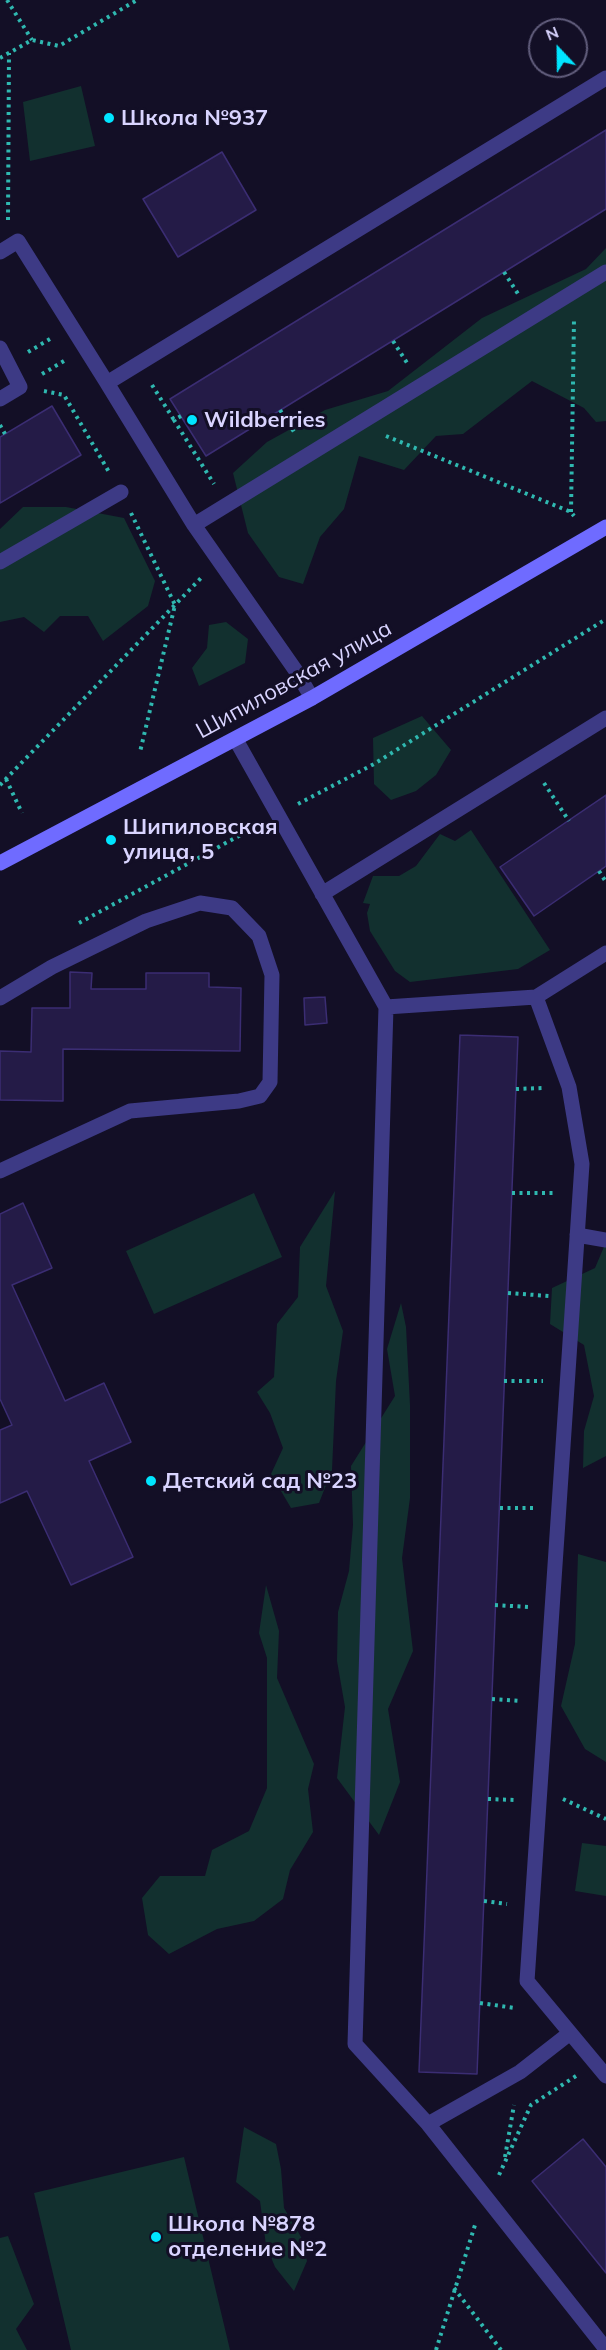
<!DOCTYPE html>
<meta charset="utf-8">
<style>
body{margin:0}
#map{position:relative;width:606px;height:2350px;overflow:hidden;background:#130f26;font-family:Mulish,sans-serif}
canvas{display:block}
.north{position:absolute;left:528px;top:18px;width:60px;height:60px;box-sizing:border-box;background:#130f26;border:2px solid #625e7d;border-radius:50%;rotate:338deg;font-size:16px;font-weight:700;line-height:24px;text-align:center;color:#d9d4ff}
.north::after{content:'';display:block;margin:auto;width:21px;height:27px;background:#00e5ff;clip-path:polygon(50% 0,100% 100%,50% 72%,0 100%)}
</style>
<div id="map">
<canvas width="606" height="2350"></canvas>
<div class="north">N</div>
</div>
<script>
const c = document.querySelector('canvas').getContext('2d');
c.lineJoin = 'round';
function fill(path, color) { c.fillStyle = color; c.fill(path, 'evenodd'); }
const shape = rows => new Path2D(rows.map(r => 'M' + r).join(''));
function strokePath(path, color, width, dash) { c.strokeStyle = color; c.lineWidth = width; c.lineCap = dash ? 'butt' : 'round'; c.setLineDash(dash || []); c.stroke(path); }
function write(font, color, halo, rows, align = 'center') {
  c.font = font + ' Mulish,sans-serif'; c.lineWidth = 6; c.setLineDash([]); c.textBaseline = 'middle'; c.strokeStyle = halo; c.fillStyle = color; for (const [text, x, y, turn = 0] of rows) {
    c.save(); c.translate(x, y); c.rotate((+turn || 0) * Math.PI / 180); c.textAlign = isNaN(turn) ? turn : align; if (halo) c.strokeText(text, 0, 0); c.fillText(text, 0, 0); c.restore();
  }
}
fill(shape([
 [81,86,95,146,30,161,23,102],
 [606,248,606,421,596,422,584,408,532,381,463,434,436,436,404,470,359,456,344,509,320,537,303,584,279,577,248,533,233,473,267,442,325,410,388,391,482,318,586,269],
 [23,507,66,507,124,518,155,581,148,606,103,641,88,616,60,616,44,632,24,617,0,622,0,529],
 [226,622,248,639,245,663,199,686,192,668,207,648,209,625],
 [422,716,451,750,436,775,416,791,391,800,374,784,373,738],
 [471,830,550,950,518,969,410,982,395,971,370,931,367,913,370,904,363,903,373,876,399,876,416,866,440,834,455,841],
 [335,1191,326,1286,343,1331,336,1381,332,1470,319,1503,291,1508,271,1474,283,1448,270,1413,257,1392,274,1377,277,1324,298,1297,300,1247],
 [254,1193,282,1257,154,1314,126,1251],
 [606,1242,606,1456,583,1468,584,1431,594,1396,584,1345,550,1324,552,1288,595,1268],
 [401,1303,406,1327,410,1405,410,1498,402,1558,413,1651,388,1709,400,1782,379,1835,337,1778,345,1707,337,1661,338,1612,349,1571,353,1525,351,1466,395,1396,387,1349],
 [578,1554,606,1562,606,1762,585,1749,561,1706,575,1644],
 [266,1585,279,1631,277,1678,314,1764,308,1789,313,1832,290,1870,283,1899,254,1921,217,1929,169,1954,148,1935,142,1898,160,1876,205,1876,212,1850,249,1831,267,1788,267,1658,259,1633],
 [582,1843,606,1846,606,1896,575,1891],
 [244,2127,276,2144,281,2169,284,2208,301,2237,307,2261,294,2291,275,2267,266,2245,260,2201,236,2182],
 [184,2157,230,2350,71,2350,34,2193],
 [8,2236,34,2304,16,2329,27,2350,0,2350,0,2238]
]), '#12302f');
const building = shape([
 [606,130,606,209,206,456,170,399,606,130],
 [222,152,256,210,178,257,143,199,222,152],
 [52,406,81,455,0,503,0,437,52,406],
 [606,795,606,866,534,916,500,867,606,795],
 [70,972,92,973,91,989,146,989,146,973,209,973,209,987,241,988,240,1051,63,1049,63,1101,0,1100,0,1051,31,1052,32,1008,70,1008,70,972],
 [325,997,327,1023,305,1025,304,998,325,997],
 [460,1035,518,1037,477,2074,419,2072,460,1035],
 [23,1203,52,1268,12,1285,65,1401,104,1383,131,1442,89,1461,133,1557,71,1585,27,1491,0,1503,0,1430,12,1425,0,1399,0,1214,23,1203],
 [583,2139,606,2167,606,2273,532,2181,583,2139]
]);
fill(building, '#241b47');
strokePath(building, '#3b2d73', 1.5);
strokePath(shape([
 [7,0,32,40],
 [0,58,32,40,59,46,137,0],
 [8,220,9,53],
 [504,272,520,297],
 [393,341,409,366],
 [28,352,50,339],
 [42,374,64,361],
 [152,385,174,420],
 [44,391,64,395,109,472],
 [280,410,296,435],
 [181,416,174,420,214,484],
 [0,425,5,434],
 [386,436,571,512,574,516],
 [571,512,574,319],
 [131,513,175,605,140,752],
 [6,779,22,813],
 [544,783,569,821],
 [0,785,201,578],
 [298,804,374,764,606,619],
 [599,871,606,882],
 [79,923,257,826],
 [516,1089,542,1088],
 [512,1193,556,1193],
 [508,1293,549,1296],
 [504,1381,543,1381],
 [500,1508,535,1508],
 [495,1605,528,1607],
 [492,1699,521,1701],
 [488,1799,514,1800],
 [563,1799,606,1819],
 [484,1901,507,1904],
 [480,2003,515,2008],
 [505,2157,514,2105],
 [499,2175,531,2105,576,2076],
 [454,2288,501,2350],
 [436,2350,475,2225]
]), '#2fb8b0', 4, [3, 4.5]);
strokePath(shape([
 [0,252,18,241,107,383],
 [0,348,20,387,0,399],
 [194,525,606,272],
 [0,562,121,492],
 [312,698,296,671,194,525,107,383,606,78],
 [236,740,386,1007,536,997,606,953],
 [322,894,606,718],
 [536,997,569,1087,582,1164,527,1981,606,2076],
 [0,998,52,967,146,921,200,903,232,908,259,936,272,975,270,1082,260,1096,239,1101,130,1111,0,1171],
 [386,1007,355,2044,428,2124,606,2349],
 [577,1235,606,1240],
 [428,2124,520,2072,570,2033]
]), '#3d3a85', 15);
strokePath(shape([
 [0,863,312,698,606,527]
]), '#6f6bff', 15);
for (const [x, y, r, color] of [
 [109,118,6,"#00e5ff"],
 [192,420,6,"#00e5ff"],
 [111,840,6,"#00e5ff"],
 [151,1481,6,"#00e5ff"],
 [156,2237,6,"#00e5ff"]
]) { const dot = new Path2D(); dot.arc(x, y, r, 0, 2 * Math.PI); c.fillStyle = color; c.fill(dot); strokePath(dot, '#130f26', 2); }
write('bold 22px', '#d9d4ff', '#130f26', [
 ["Школа №937",121,118],
 ["Wildberries",204,420],
 ["Шипиловская",123,827],
 ["улица, 5",123,852],
 ["Детский сад №23",163,1481],
 ["Школа №878",168,2224],
 ["отделение №2",168,2249]
], 'left');
write('22px', '#d9d4ff', '#130f26', [
 ["Шипиловская улица",294,680,-29]
]);
</script>
